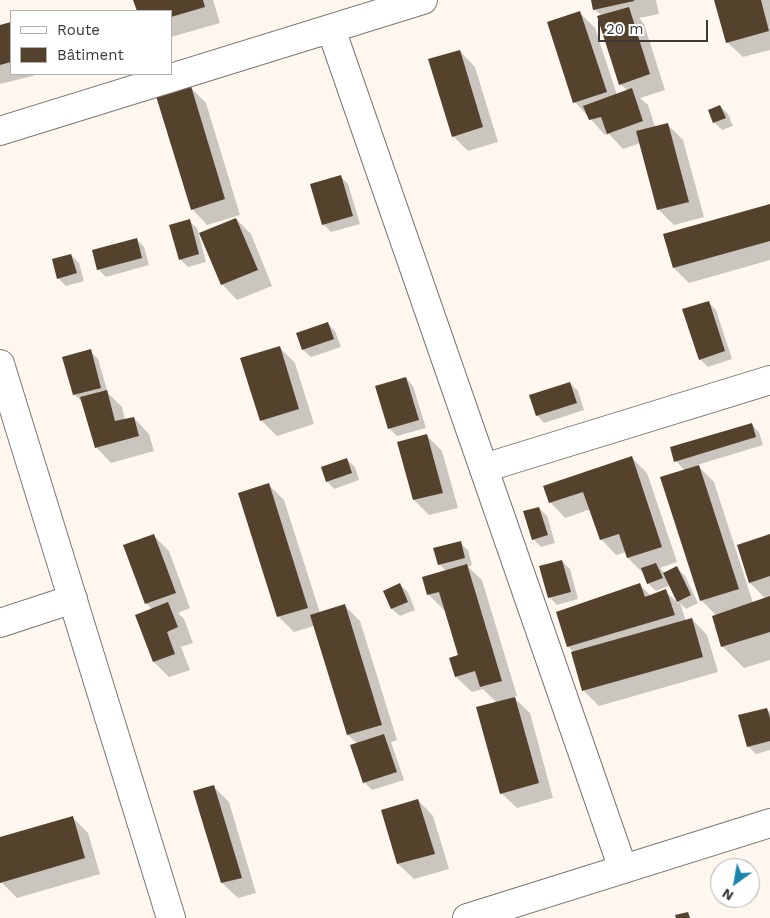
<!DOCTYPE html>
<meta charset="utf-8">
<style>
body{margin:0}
#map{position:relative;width:770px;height:918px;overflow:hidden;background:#fdf7ef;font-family:"Work Sans",sans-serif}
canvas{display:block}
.legend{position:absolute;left:10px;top:10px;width:162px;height:65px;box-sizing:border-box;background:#fff;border:1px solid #b1b0af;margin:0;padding:6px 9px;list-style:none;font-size:15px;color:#3d3a38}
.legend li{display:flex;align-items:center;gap:10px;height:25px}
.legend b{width:25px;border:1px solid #b1b0af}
.north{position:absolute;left:710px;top:858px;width:50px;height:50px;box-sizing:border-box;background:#fff;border:1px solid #b1b0af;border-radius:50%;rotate:212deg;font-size:14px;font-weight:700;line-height:20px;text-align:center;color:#3d3a38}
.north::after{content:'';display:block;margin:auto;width:18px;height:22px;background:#1984ac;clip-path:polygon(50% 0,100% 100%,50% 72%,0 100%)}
.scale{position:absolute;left:598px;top:20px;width:110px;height:22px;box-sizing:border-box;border:2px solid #3d3a38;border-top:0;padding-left:6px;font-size:15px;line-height:18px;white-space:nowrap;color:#3d3a38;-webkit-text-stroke:4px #fff;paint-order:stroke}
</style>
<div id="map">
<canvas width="770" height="918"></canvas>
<ul class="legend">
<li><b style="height:6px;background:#fff"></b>Route</li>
<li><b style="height:14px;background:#54422d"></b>Bâtiment</li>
</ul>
<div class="north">N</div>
<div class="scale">20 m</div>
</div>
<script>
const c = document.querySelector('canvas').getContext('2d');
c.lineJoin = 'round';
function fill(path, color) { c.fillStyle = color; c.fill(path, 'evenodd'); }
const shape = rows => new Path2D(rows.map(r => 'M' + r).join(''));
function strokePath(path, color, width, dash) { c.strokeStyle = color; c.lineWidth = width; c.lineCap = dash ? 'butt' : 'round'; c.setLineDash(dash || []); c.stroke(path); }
fill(shape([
 [135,0,213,0,220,23,171,37,171,11,138,11],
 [592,0,656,0,659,14,639,18,644,24,665,90,640,98,648,105,655,127,667,124,683,140,704,217,674,225,658,209,640,143,623,149,609,134,605,135,575,102,580,13,595,28,617,95,628,91,620,84,602,16,594,9],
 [716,0,770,0,770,50,743,57,727,42],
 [11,23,11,74,40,74,0,84,0,26],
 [460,51,475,67,498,142,468,151,453,136],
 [190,87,206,103,240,215,207,225,192,209],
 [720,106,728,114,733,126,722,130,714,122],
 [340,176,348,184,360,224,331,232,323,224],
 [770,205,770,260,689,283,674,268],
 [236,219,251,234,272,286,237,300,222,284],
 [189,221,197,228,206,262,188,267,180,259],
 [136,239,144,247,149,265,106,277,98,269],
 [71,255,79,263,84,281,66,286,58,278],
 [708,302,716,310,732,359,708,367,700,359],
 [328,324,335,331,341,347,311,357,303,350],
 [279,347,295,363,314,424,277,436,261,420],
 [90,351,98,359,108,393,122,407,125,420,134,418,149,434,154,451,111,463,96,447,82,402,74,394],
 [406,378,413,386,426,428,397,436,389,428],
 [570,383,578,391,584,410,544,423,537,415],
 [751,424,759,432,763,445,697,465,714,482,753,603,766,599,750,583,739,546,770,535,770,660,744,668,722,646,717,616,701,600,685,471,676,461],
 [427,436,442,451,458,508,429,515,414,500,399,443],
 [632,458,647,473,677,562,660,568,665,574,677,568,685,576,698,603,686,609,680,603,686,621,692,619,707,635,718,672,599,706,583,690,574,653,568,646,640,585,651,596,665,591,679,604,671,585,656,591,648,583,643,573,628,558,626,552,616,555,601,539,591,509,565,518,550,502],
 [347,460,355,467,359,480,334,489,327,481],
 [269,485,284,500,320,613,345,606,360,621,397,740,391,742,404,780,372,790,364,782,358,744,348,735,314,626,294,632,279,617],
 [539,508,547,516,555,543,541,547,533,539],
 [154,536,169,551,190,608,178,613,184,619,193,643,181,647,190,670,169,677,154,662,152,609,146,603],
 [460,543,468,550,472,565,468,567,482,580,517,696,513,697,530,713,553,798,517,808,501,793,497,703,483,689,472,692,456,677,451,659,460,656,446,609,444,610,428,594,446,571,439,564],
 [562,561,570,569,578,599,557,605,549,597],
 [400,585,408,592,415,610,400,616,392,609,385,591],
 [767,709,770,712,770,750,756,754,748,746],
 [214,787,229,802,256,893,238,898,222,883,195,792],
 [418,800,433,816,449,869,414,879,398,864,382,811],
 [73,818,88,833,100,874,17,898,1,882,0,878,0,839]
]), '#0003');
fill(shape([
 [133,0,203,0,205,7,171,17,171,11,137,11],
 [591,0,634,0,634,1,593,10],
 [714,0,761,0,769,31,726,43],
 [629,7,650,74,619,85,597,16],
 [580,11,607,92,573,103,547,22],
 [11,22,11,62,0,65,0,25],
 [460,50,483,127,452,137,428,59],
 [191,86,225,199,191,210,156,96],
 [632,88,643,121,607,134,601,117,589,120,583,106],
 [720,105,726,118,713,123,708,110],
 [668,123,689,202,657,210,636,131],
 [341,175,353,216,322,225,310,184],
 [770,204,770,241,673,268,663,234],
 [236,218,258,270,221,285,199,233],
 [190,219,199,254,179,260,169,225],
 [137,238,142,258,97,270,92,250],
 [71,254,77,273,57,279,52,259],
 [709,301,725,351,699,360,682,309],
 [328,322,334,339,302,350,296,333],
 [280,346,299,409,260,421,240,358],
 [91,349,101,388,73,395,62,357],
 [406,377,419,420,388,429,375,386],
 [570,382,577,403,536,416,529,395],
 [107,390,115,421,134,417,139,436,95,448,80,397],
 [752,423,756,437,674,462,670,447],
 [427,434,443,493,413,500,397,442],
 [632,456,662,547,627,558,619,534,600,540,583,492,549,503,543,486],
 [347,458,352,473,326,482,321,467],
 [699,465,739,589,700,601,660,477],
 [269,483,308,608,277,617,238,493],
 [539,507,548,535,532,540,523,511],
 [154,534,176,593,145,604,123,545],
 [770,534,770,576,749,583,737,545],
 [461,541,465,558,438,565,433,548],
 [562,560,571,592,548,598,539,566],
 [656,563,663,578,647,584,641,568],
 [467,564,502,681,480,687,475,671,455,677,449,658,458,655,439,592,427,595,422,577],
 [677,566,691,595,677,602,663,573],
 [400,583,408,602,391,609,383,591],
 [640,583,645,597,666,589,675,615,567,647,556,612],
 [770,596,770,632,721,647,712,616],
 [168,602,178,627,167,632,175,654,153,662,135,615],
 [345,604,382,725,347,735,310,615],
 [692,618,703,657,582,691,571,652],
 [515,697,539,783,500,794,476,707],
 [767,708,770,718,770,741,747,747,738,715],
 [384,734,397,772,363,783,350,745],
 [214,785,242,878,221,883,193,791],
 [418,799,435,854,397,864,381,810],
 [73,816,85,858,0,883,0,837],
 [688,912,690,918,676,918,675,915]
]), '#54422d');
const street = shape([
 [331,29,623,869],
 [0,131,423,0],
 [484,468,770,380],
 [0,623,73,599]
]);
const secondary = shape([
 [0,364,171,918],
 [467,918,770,823]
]);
strokePath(street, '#7c7670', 30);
strokePath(secondary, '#7c7670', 30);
strokePath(street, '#fff', 28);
strokePath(secondary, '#fff', 28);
</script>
